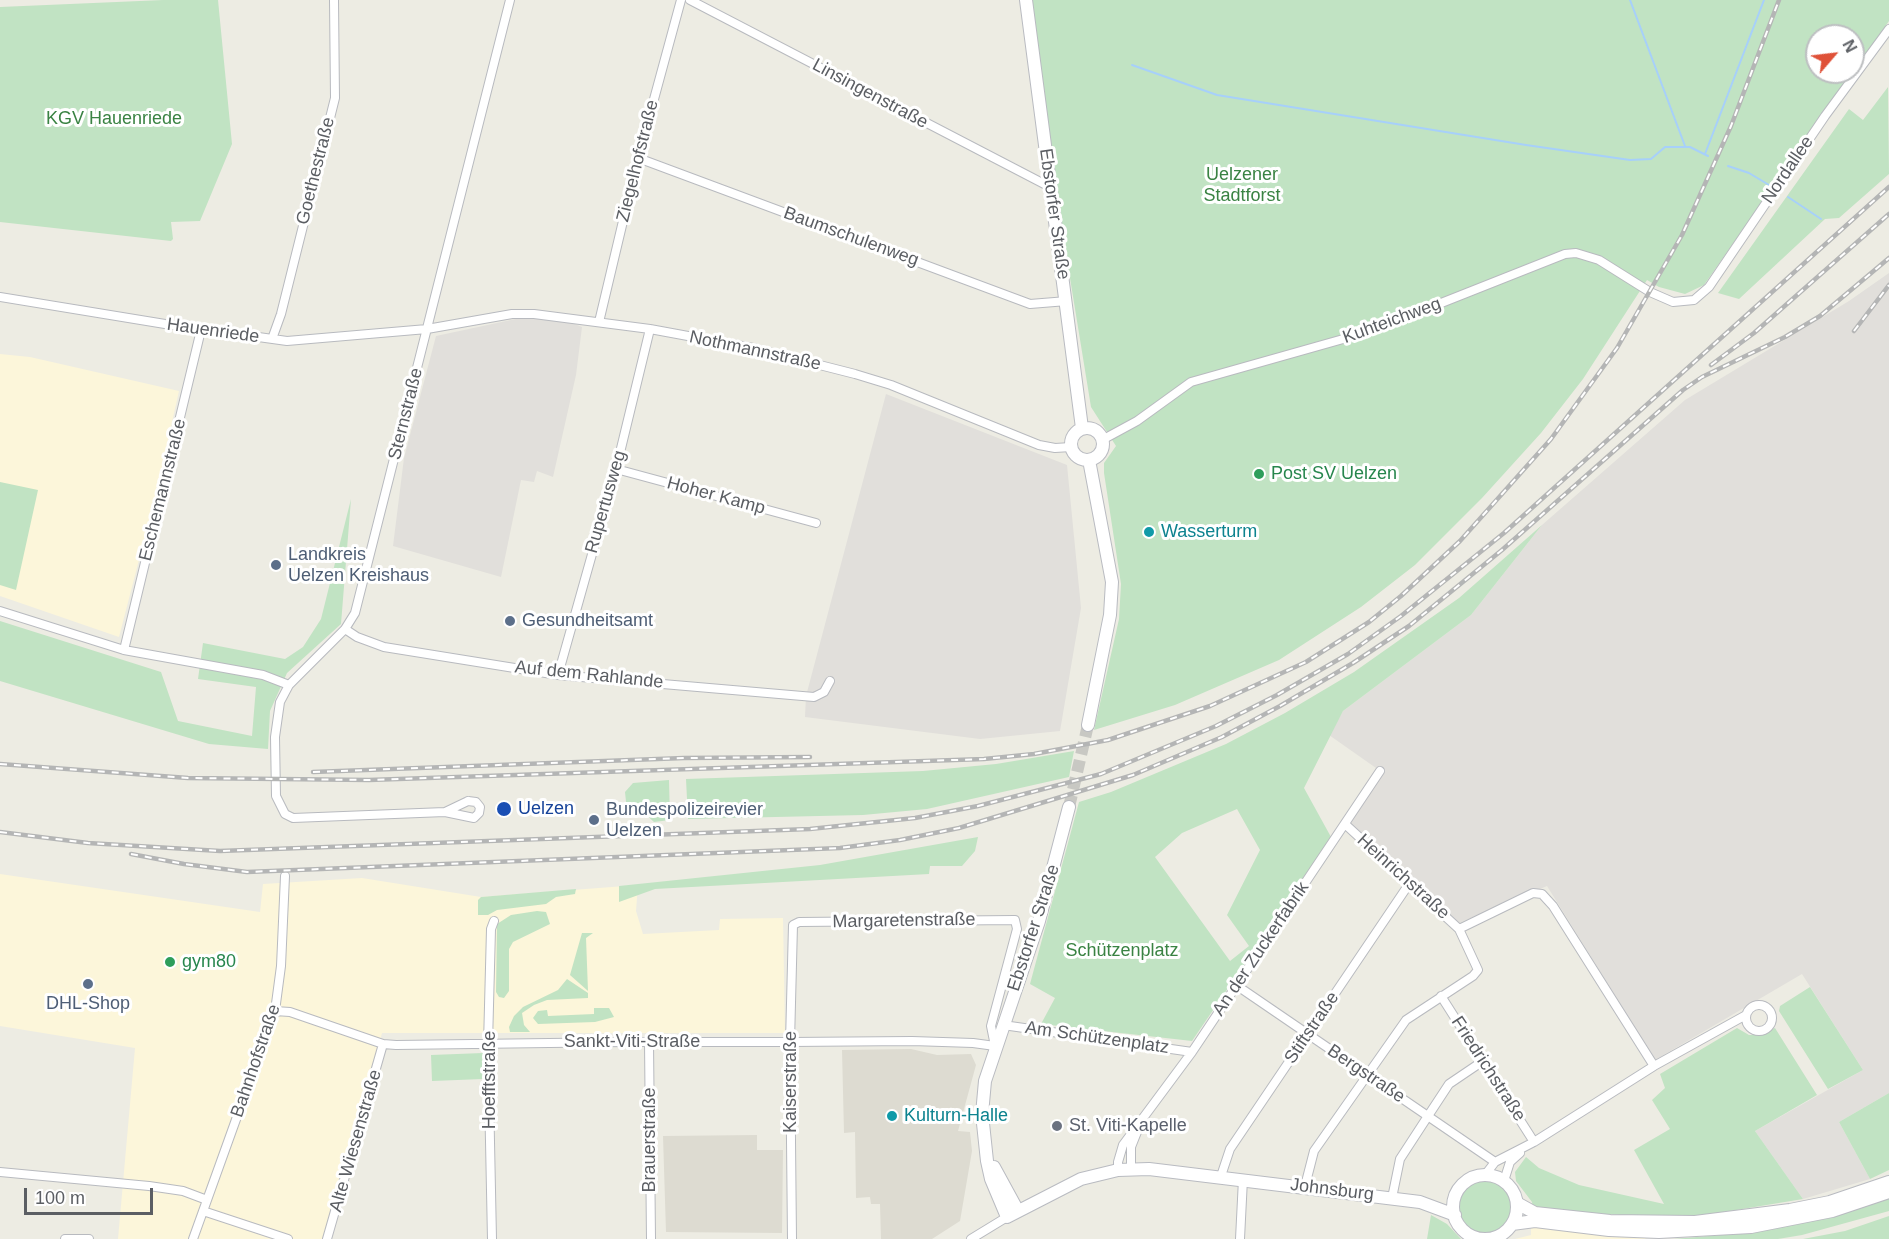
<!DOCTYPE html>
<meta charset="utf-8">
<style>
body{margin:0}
#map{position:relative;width:1889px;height:1239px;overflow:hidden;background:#edece3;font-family:Helvetica,sans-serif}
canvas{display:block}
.north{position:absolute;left:1805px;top:24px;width:60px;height:60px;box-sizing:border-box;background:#fff;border:2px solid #bdbfc1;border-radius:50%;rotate:62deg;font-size:16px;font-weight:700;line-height:24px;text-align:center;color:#5b5e63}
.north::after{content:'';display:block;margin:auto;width:21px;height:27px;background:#df5138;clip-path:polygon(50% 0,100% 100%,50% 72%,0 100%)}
.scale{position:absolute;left:24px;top:1188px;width:129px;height:27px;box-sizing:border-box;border:3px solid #5b5e63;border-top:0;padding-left:8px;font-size:18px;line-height:21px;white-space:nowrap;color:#5b5e63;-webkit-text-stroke:4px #fff;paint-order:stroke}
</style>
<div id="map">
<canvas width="1889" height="1239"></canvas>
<div class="north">N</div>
<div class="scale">100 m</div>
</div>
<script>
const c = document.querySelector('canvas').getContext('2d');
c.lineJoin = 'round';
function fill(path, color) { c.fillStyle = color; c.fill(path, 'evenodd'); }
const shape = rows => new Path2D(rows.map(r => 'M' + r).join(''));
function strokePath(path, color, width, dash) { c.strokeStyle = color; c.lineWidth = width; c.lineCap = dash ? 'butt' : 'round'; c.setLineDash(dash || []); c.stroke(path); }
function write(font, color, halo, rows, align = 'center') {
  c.font = font + ' Helvetica,sans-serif'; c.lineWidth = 6; c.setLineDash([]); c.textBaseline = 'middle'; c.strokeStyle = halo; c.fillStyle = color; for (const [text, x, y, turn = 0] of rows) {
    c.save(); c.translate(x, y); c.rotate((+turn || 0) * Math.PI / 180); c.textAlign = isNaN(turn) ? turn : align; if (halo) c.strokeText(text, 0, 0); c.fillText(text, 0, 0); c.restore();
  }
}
fill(shape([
 [0,354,30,357,179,391,155,498,119,637,0,596],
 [0,874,260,912,263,884,362,878,481,897,638,885,636,911,643,934,719,930,720,919,783,918,785,1033,382,1033,328,1239,118,1239,135,1048,0,1026],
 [1531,1226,1642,1236,1646,1239,1515,1239,1531,1235]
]), '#fcf6da');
fill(shape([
 [1889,273,1889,1093,1839,1122,1870,1179,1803,1199,1755,1131,1863,1070,1802,974,1655,1060,1547,886,1459,923,1344,817,1376,768,1329,735,1343,711,1471,615,1542,525,1685,400,1849,301],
 [525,317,570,322,582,327,576,375,553,477,537,471,534,482,521,480,501,577,393,546,404,458,436,336],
 [886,394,1067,465,1081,608,1060,731,980,739,805,717,806,696]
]), '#e1dfdb');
fill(shape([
 [911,1049,937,1055,971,1054,976,1065,958,1131,970,1132,972,1151,960,1221,932,1239,881,1239,880,1204,871,1204,870,1197,856,1198,855,1132,844,1133,842,1050],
 [757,1135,757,1150,783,1150,782,1233,666,1232,663,1136]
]), '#dddbd1');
fill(shape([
 [163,0,218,0,232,144,200,221,171,222,173,239,171,241,0,222,0,7],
 [1032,0,1889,0,1889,21,1704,285,1685,294,1659,287,1647,280,1583,379,1541,433,1482,498,1415,565,1361,607,1279,660,1175,705,1094,730,1119,619,1121,584,1104,473,1104,463,1116,446,1091,407,1055,186],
 [1817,36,1853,36,1853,72,1817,72],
 [1888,87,1889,174,1839,218,1825,219,1739,299,1718,293,1849,109,1863,120],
 [0,482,38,490,16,590,0,585],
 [351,499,341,624,287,673,270,711,268,749,209,744,0,681,0,621,161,672,178,721,252,736,256,687,198,679,203,643,285,659,303,647,321,619],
 [1542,525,1471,615,1343,711,1304,788,1331,837,1192,1041,1041,1024,1055,998,1030,984,1079,802,1111,792,1226,744,1285,713,1354,672,1459,598],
 [1237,809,1260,850,1227,915,1249,946,1230,961,1155,857,1182,833],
 [1074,751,1069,777,927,809,863,815,688,819,686,779,923,771,996,764],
 [669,780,670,820,654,822,642,811,627,811,625,792,633,783],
 [978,837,975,851,962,866,930,866,929,874,655,889,619,902,619,886,820,865],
 [576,889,575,894,556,897,546,904,497,910,488,915,478,915,478,900,481,897],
 [537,911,546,912,550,924,513,942,509,949,509,991,504,998,499,997,496,992,497,924,511,915],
 [582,933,593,933,586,938,588,991,570,975],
 [567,979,588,993,588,998,547,1000,534,1005,522,1013,524,1025,530,1032,510,1032,509,1027,514,1016,523,1007,558,990],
 [1810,987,1863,1070,1828,1089,1779,1011,1780,1006],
 [594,1008,609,1008,614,1017,595,1022,538,1024,533,1018,538,1011,547,1010,548,1016,594,1014],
 [1737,1028,1749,1035,1759,1035,1775,1028,1817,1095,1755,1131,1803,1199,1700,1216,1649,1217,1533,1209,1532,1202,1516,1181,1515,1172,1526,1157,1539,1168,1579,1185,1664,1204,1634,1150,1670,1129,1652,1100,1665,1088,1660,1074],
 [483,1053,483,1079,432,1081,431,1055],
 [1889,1093,1889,1170,1870,1179,1839,1122],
 '1458 1207a27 27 0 1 1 54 0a27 27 0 1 1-54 0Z',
 [1889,1198,1889,1211,1802,1235,1778,1239,1674,1239,1754,1232,1798,1224],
 [1431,1215,1447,1224,1461,1239,1427,1239],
 [1889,1216,1889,1239,1803,1239,1845,1231]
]), '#c1e3c3');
strokePath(shape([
 [1630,0,1685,146],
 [1132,65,1217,95,1526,145,1630,160,1651,159,1665,147,1690,147,1708,156],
 [1705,154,1764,0],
 [1728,166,1749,173,1769,185],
 [1788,197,1821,219]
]), '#a7d0fa', 2);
strokePath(shape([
 [1069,807,1088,725]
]), '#c8c8c3', 12, [12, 6]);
const street = shape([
 [690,0,1050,187],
 [638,158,1030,304,1067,301],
 [0,297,165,324,287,341,427,329,512,314,534,314,650,329,753,348,855,374,891,385,1039,445,1055,448,1071,447],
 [599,322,638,158,681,0],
 [272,339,281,314,335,98,334,0],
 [1102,440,1137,421,1191,382,1368,332,1565,254,1576,253,1599,260,1650,292,1673,302,1694,300,1709,287,1825,116,1889,29],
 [616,469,816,523],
 [0,611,124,650,263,675,289,685],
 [345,629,357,637,384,647,558,675,814,697,824,692,830,681],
 [124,650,201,330],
 [558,675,616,469,650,329],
 [468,801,476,802,480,807,479,813,474,818,445,812,468,801],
 [445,812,293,818,285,814,276,796,275,737,280,702,289,685,345,629,355,613,510,0],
 [1346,825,1459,929,1533,893,1542,894,1553,906,1654,1066],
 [1236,985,1495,1162],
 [1441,996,1534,1142],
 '1746 1018a13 13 0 1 1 26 0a13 13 0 1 1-26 0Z',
 [275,1011,290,1012,383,1044,396,1045,626,1042,790,1042,912,1041,973,1043,995,1046,991,1026,1017,929,1015,920,799,922,793,925,790,1042,792,1239],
 [1003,1025,1192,1052],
 [649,1042,651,1239],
 [1131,1169,1131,1147,1137,1132],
 [1118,1170,1118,1162,1123,1145,1192,1052,1380,771],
 [0,1172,149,1186,183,1191,207,1200],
 [1485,1175,1495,1162,1534,1142,1654,1066,1746,1015],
 [1221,1176,1230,1149,1409,884],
 [1504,1181,1510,1162,1520,1153],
 [1305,1186,1314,1151,1406,1020,1473,976,1478,970,1459,929],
 [1392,1198,1400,1159,1428,1116,1449,1084,1483,1061],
 [203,1211,288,1239],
 [65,1239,89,1239],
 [193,1239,275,1011,281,966,285,876],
 [327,1239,383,1044],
 [492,1239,488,1044,491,929,494,921],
 [971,1239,1007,1217],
 [1240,1239,1243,1179]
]);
const secondary = shape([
 [1026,0,1082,428],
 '1071 444a16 16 0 1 1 32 0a16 16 0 1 1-32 0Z',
 [1088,725,1110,615,1112,582,1089,460],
 [1069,807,1039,921,985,1081,982,1114,987,1161,991,1179,1007,1217,1081,1179,1118,1170,1149,1169,1420,1202,1455,1215],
 [994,1167,1018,1211],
 '1453 1207a32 32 0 1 1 64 0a32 32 0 1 1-64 0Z',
 [1517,1203,1535,1213,1610,1221,1695,1222,1790,1210,1830,1202,1889,1182],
 [1512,1224,1535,1221,1609,1230,1659,1232,1751,1227,1832,1211,1889,1192]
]);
strokePath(street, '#b8babf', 10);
strokePath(secondary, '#b9bbc1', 14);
strokePath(street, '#fff', 8);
strokePath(secondary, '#fff', 12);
const rail = shape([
 [1854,331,1889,285],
 [1711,365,1754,333,1889,214],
 [0,764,188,778,369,780,984,759,1034,754,1108,740,1210,706,1306,662,1369,622,1401,596,1460,541,1551,439,1617,348,1682,235,1731,126,1779,0],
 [313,772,684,758,810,757],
 [0,832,88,843,220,851,810,829,915,818,978,806,1101,774,1216,726,1277,695,1348,654,1401,616,1504,533,1889,187],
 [131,854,184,864,247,872,840,848,900,840,959,828,1133,775,1222,737,1280,706,1353,663,1409,626,1502,550,1683,390,1702,377,1785,337,1820,316,1889,258]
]);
strokePath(rail, '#b4b5b5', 4.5);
strokePath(rail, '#fff', 2, [7]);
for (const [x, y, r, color] of [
 [1259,474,6,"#2e9e5b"],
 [1149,532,6,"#0f9aa8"],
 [276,565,6,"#5c6f8a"],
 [510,621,6,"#5c6f8a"],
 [504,809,8,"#1a4fb4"],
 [594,820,6,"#5c6f8a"],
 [170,962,6,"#2e9e5b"],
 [88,984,6,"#5c6f8a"],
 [892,1116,6,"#0f9aa8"],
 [1057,1126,6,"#6b7280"]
]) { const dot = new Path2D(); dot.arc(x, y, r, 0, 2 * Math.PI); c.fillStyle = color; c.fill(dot); strokePath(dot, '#fff', 2); }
write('18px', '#5b5e63', '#fff', [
 ["Linsingenstraße",870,94,28],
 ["Ziegelhofstraße",638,161,-76],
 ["Nordallee",1788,170,-56],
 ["Goethestraße",316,171,-76],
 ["Ebstorfer Straße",1054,214,82],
 ["Baumschulenweg",851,237,20],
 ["Kuhteichweg",1392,321,-20],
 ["Hauenriede",213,331,8],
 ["Nothmannstraße",755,351,12],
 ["Sternstraße",406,414,-76],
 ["Eschemannstraße",163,490,-76],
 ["Hoher Kamp",716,496,15],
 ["Rupertusweg",606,502,-74],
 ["Auf dem Rahlande",589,675,6],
 ["Heinrichstraße",1403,877,42],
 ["Margaretenstraße",904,921,-1],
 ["Ebstorfer Straße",1034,928,-72],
 ["An der Zuckerfabrik",1261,949,-56],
 ["Stiftstraße",1312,1028,-56],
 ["Am Schützenplatz",1097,1038,8],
 ["Sankt-Viti-Straße",632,1042],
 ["Bahnhofstraße",256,1061,-71],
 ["Friedrichstraße",1488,1069,57],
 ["Bergstraße",1366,1074,34],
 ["Hoefftstraße",490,1080,-90],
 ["Kaiserstraße",791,1082,-90],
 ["Brauerstraße",650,1140,-90],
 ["Alte Wiesenstraße",356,1141,-74],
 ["Johnsburg",1332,1190,7]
]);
write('18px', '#3a8343', '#fff', [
 ["KGV Hauenriede",114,119],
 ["Uelzener",1242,175],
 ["Stadtforst",1242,196],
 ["Schützenplatz",1122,951]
]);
write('18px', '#27864d', '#fff', [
 ["Post SV Uelzen",1271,474],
 ["gym80",182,962]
], 'left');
write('18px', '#0d838f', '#fff', [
 ["Wasserturm",1161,532],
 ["Kulturn-Halle",904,1116]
], 'left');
write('18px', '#4e5e75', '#fff', [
 ["Landkreis",288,555],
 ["Uelzen Kreishaus",288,576],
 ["Gesundheitsamt",522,621],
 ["Bundespolizeirevier",606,810],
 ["Uelzen",606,831],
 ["DHL-Shop",88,1004,"center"]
], 'left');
write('18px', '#164399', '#fff', [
 ["Uelzen",518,809]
], 'left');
write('18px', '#5b616d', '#fff', [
 ["St. Viti-Kapelle",1069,1126]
], 'left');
</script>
